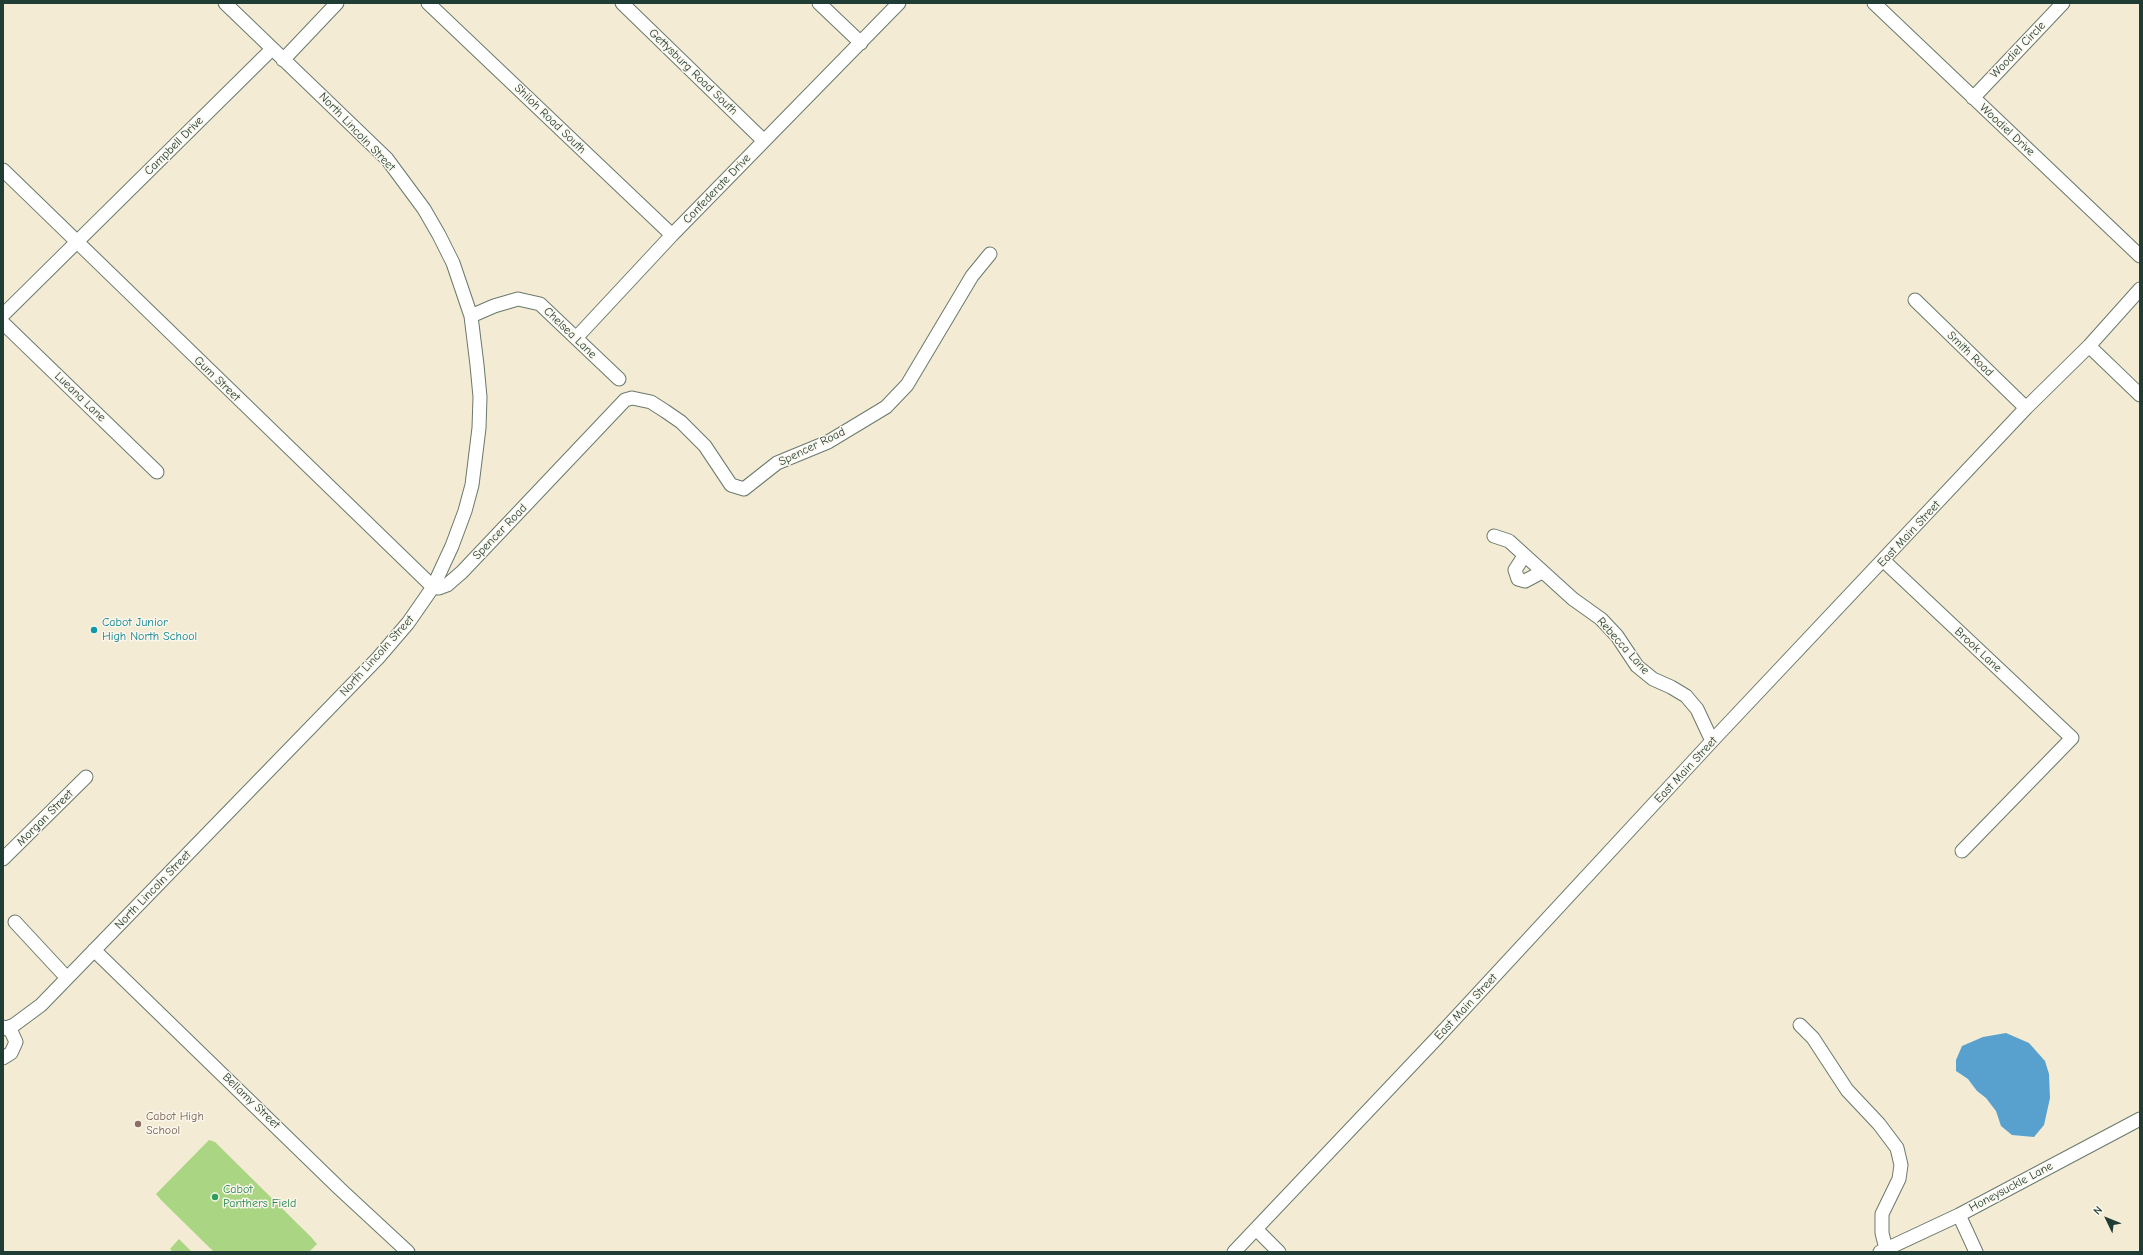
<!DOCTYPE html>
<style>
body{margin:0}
#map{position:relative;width:2143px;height:1255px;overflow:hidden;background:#f3ebd4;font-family:"Comic Neue",sans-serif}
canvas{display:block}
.frame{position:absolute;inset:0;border:4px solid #1f3d34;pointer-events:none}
.north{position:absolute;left:2087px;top:1199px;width:40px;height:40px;-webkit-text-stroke:3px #fbf7ec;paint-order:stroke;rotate:313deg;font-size:11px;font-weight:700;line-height:16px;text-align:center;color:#1f3d34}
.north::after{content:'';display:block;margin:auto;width:14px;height:18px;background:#1f3d34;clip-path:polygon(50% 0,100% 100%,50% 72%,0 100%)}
</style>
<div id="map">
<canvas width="2143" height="1255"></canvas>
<div class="frame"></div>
<div class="north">N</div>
</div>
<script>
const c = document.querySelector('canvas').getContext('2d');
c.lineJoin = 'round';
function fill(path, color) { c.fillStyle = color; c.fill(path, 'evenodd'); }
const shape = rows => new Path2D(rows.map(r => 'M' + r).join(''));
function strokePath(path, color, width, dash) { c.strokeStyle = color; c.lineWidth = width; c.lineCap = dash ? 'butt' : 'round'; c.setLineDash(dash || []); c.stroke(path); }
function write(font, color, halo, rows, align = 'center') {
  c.font = font + ' "Comic Neue",sans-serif'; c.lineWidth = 3; c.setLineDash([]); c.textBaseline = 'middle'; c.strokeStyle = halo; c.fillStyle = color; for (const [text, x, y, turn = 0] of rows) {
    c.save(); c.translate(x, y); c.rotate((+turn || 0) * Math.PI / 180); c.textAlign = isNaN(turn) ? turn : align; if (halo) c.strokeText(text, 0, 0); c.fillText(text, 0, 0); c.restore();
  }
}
fill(shape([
 [209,1140,215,1142,311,1237,317,1244,309,1252,214,1252,161,1200,156,1194],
 [179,1239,192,1252,173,1252,170,1249]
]), '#aad582');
fill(shape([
 [2006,1033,2029,1043,2045,1061,2049,1074,2050,1098,2044,1125,2034,1137,2012,1135,2001,1126,1996,1111,1986,1098,1977,1091,1968,1079,1956,1071,1956,1060,1962,1046,1983,1037]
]), '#58a1cf');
const minor = shape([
 [428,3,672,235],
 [622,3,764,141],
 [819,3,861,43],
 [1874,3,2140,256],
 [283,60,337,3],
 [1973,98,2063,3],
 [3,170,433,587,439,588,447,585,462,572,625,400,632,398,651,402,665,411,681,422,705,446,731,485,744,489,777,463,828,442,886,407,907,385,972,276,990,254],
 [1915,300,2026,408],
 [3,315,272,49],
 [471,316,494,306,518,299,540,304,619,379],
 [3,323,157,472],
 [576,338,672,235,899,3],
 [2089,346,2140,395],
 [1494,536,1509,541,1573,599,1601,619,1617,636,1637,666,1653,679,1671,687,1686,696,1697,709,1712,741],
 [1524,556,1515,570,1518,579,1525,581,1542,572],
 [1884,561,2072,738,1962,851],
 [3,859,86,777],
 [15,922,67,978],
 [94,950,340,1189,408,1252],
 [1800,1025,1813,1038,1847,1090,1879,1124,1897,1148,1901,1165,1899,1179,1882,1214,1882,1233,1886,1249],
 [3,1027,11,1031,16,1042,11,1053,3,1058],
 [6,1028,14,1025,41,1005,378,658,408,623,433,587,452,546,465,511,472,485,479,428,480,397,477,365,471,316,453,263,439,235,424,209,387,159,225,3],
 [1959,1215,1976,1252],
 [1256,1229,1279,1252],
 [1234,1252,1436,1039,1712,741,2026,408,2089,346,2140,289],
 [1880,1252,1959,1215,2140,1119]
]);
strokePath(minor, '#697a6c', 15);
strokePath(minor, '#fff', 13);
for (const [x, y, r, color] of [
 [94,630,4,"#0f9aa8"],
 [138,1124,4,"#8d6e63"],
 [215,1197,4,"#2e9e5b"]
]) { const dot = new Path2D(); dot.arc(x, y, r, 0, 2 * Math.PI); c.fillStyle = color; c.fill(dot); strokePath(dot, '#fbf7ec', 1.5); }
write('12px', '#1f3d34', '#fbf7ec', [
 ["Woodiel Circle",2018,50,-46],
 ["Gettysburg Road South",693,72,44],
 ["Shiloh Road South",550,119,44],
 ["Woodiel Drive",2007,130,43],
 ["North Lincoln Street",357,132,46],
 ["Campbell Drive",174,146,-45],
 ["Confederate Drive",717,189,-46],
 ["Chelsea Lane",570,333,44],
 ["Smith Road",1970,354,44],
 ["Gum Street",217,379,44],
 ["Lueana Lane",80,397,44],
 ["Spencer Road",812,447,-26],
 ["Spencer Road",500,532,-46],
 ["East Main Street",1909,534,-47],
 ["Rebecca Lane",1623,646,48],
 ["Brook Lane",1978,650,43],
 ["North Lincoln Street",377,656,-48],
 ["East Main Street",1686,770,-47],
 ["Morgan Street",45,818,-45],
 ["North Lincoln Street",153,890,-46],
 ["East Main Street",1466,1007,-47],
 ["Bellamy Street",251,1101,44],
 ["Honeysuckle Lane",2011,1187,-28]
]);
write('12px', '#0d838f', '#fbf7ec', [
 ["Cabot Junior",102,623],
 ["High North School",102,637]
], 'left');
write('12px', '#785e54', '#fbf7ec', [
 ["Cabot High",146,1117],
 ["School",146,1131]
], 'left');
write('12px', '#27864d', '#fbf7ec', [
 ["Cabot",223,1190],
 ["Panthers Field",223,1204]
], 'left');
</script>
